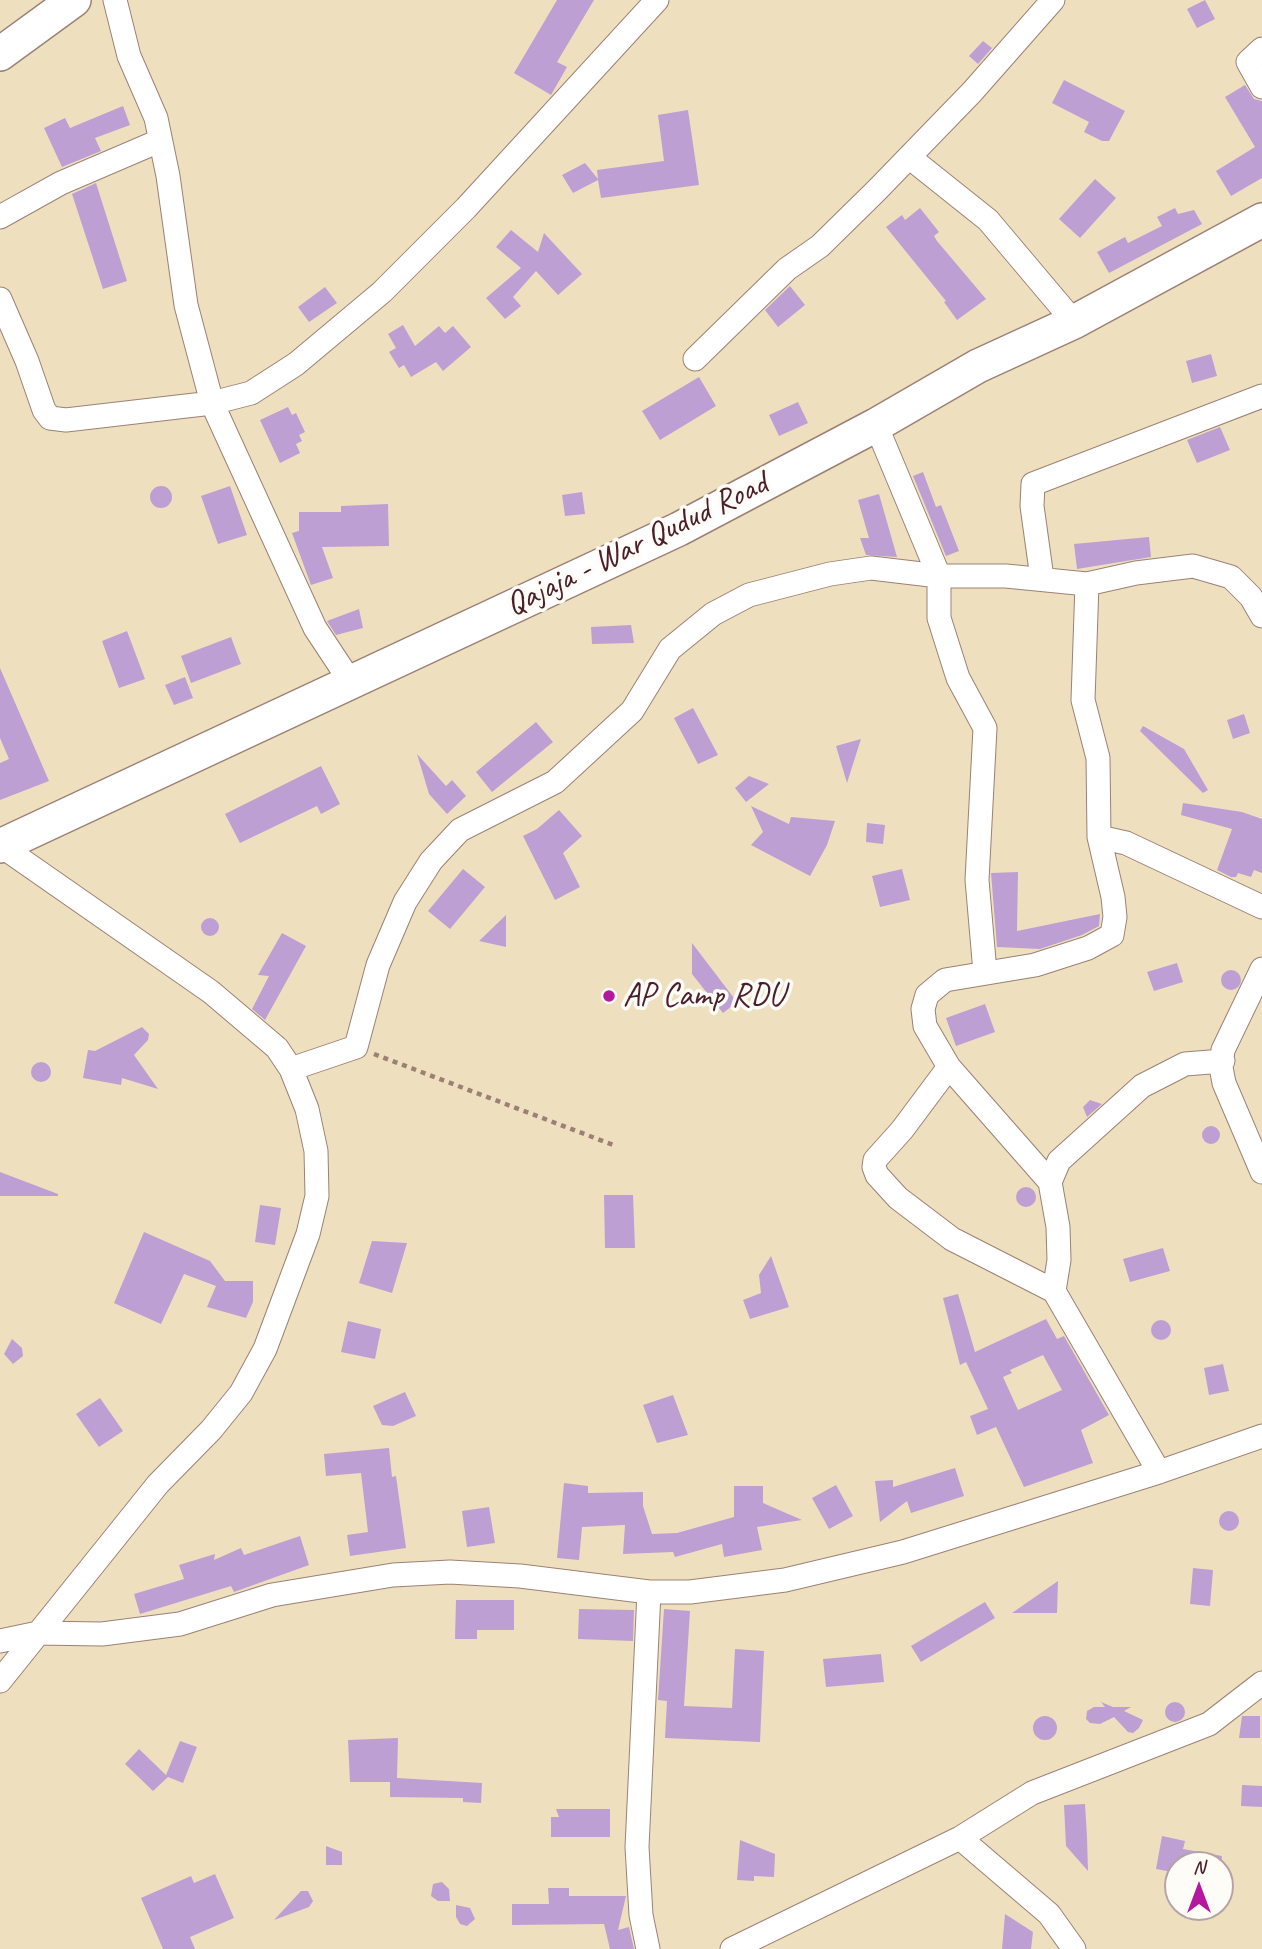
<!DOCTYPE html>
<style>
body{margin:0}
#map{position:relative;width:1262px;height:1949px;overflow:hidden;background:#eee0bf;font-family:Caveat,sans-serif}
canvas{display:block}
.north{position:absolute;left:1164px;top:1851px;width:70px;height:70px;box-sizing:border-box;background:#fdfcf7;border:2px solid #b5a4a5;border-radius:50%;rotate:0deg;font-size:19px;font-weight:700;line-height:28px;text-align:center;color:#4a1f2b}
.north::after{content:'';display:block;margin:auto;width:24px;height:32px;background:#b5179e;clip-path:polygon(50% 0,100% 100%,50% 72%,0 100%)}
</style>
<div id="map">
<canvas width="1262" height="1949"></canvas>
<div class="north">N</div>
</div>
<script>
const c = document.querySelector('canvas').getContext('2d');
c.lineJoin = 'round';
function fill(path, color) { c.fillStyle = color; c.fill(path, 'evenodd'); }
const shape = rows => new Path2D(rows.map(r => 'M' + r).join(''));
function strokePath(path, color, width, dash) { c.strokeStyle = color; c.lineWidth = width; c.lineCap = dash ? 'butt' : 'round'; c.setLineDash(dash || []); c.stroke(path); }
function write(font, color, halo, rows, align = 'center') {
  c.font = font + ' Caveat,sans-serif'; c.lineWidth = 7; c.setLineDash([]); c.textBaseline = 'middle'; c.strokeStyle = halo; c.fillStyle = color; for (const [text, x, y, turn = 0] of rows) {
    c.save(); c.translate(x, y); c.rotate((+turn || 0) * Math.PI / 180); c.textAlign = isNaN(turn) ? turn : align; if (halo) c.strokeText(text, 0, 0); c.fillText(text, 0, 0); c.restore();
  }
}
fill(shape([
 [557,0,594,0,557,62,567,67,551,95,514,73],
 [1205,0,1215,19,1197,28,1187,9],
 [983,41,992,48,978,64,969,56],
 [1064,80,1125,111,1109,141,1102,141,1084,132,1089,122,1052,103],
 [1245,85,1254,99,1262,101,1262,178,1231,196,1216,171,1255,147,1225,97],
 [123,106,130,125,95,138,101,151,62,167,44,128,65,118,70,128],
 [688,110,699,185,601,198,598,180,573,193,562,175,585,163,598,179,597,170,664,161,658,115],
 [1095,179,1116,198,1080,238,1059,219],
 [96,183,127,281,103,289,72,194],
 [920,208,939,232,934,236,937,241,986,299,957,320,944,302,946,301,886,227,902,215,905,220],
 [1175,208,1178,214,1194,210,1202,224,1109,273,1097,252,1125,237,1128,243,1162,226,1157,217],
 [511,230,538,252,544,233,582,274,558,295,536,271,513,297,521,306,505,319,486,298,521,268,496,247],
 [790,286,805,305,778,327,765,310],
 [325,287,337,303,309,322,298,307],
 [403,325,415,346,439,326,445,333,453,326,471,347,443,371,436,362,411,377,404,365,399,368,389,352,396,348,388,334],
 [1211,354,1217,376,1192,383,1186,361],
 [699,377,716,406,660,440,642,411],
 [798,402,808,423,779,436,769,415],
 [288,407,292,415,296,413,305,432,299,435,302,441,296,444,300,453,280,463,260,420],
 [1220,427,1230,450,1197,463,1187,440],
 [923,472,936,507,941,505,959,551,946,556,913,476],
 [230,486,247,535,218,544,201,496],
 '150 497a11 11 0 1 1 22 0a11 11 0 1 1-22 0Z',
 [582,492,585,514,565,516,562,495],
 [879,494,897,557,866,555,860,538,869,538,858,500],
 [388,504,389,546,322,547,333,578,311,585,292,533,299,531,299,512,341,512,341,506],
 [1149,537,1151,557,1077,569,1074,544],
 [359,609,363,628,336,635,327,621],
 [631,625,634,643,592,644,591,627],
 [127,631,145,679,119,688,102,641],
 [231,637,241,664,191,683,181,656],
 [0,668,49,781,0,800,0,763,9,759,0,738],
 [185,677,193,698,174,705,165,685],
 [693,708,718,755,698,764,674,718],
 [1244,714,1250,733,1233,739,1227,720],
 [536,722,553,742,492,792,476,772],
 [1143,726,1184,749,1208,790,1203,793,1140,731],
 [861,739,847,783,836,746],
 [417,754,446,786,452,780,466,796,447,814,429,794],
 [321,766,340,804,321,814,317,806,240,843,225,814],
 [749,776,769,784,746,802,735,788],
 [1183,803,1242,812,1262,819,1262,873,1254,870,1251,877,1238,873,1236,877,1231,877,1217,870,1232,829,1181,815],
 [751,806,789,824,791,817,835,821,827,845,810,876,751,845,763,832],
 [559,810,582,836,563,853,580,887,555,900,523,836,537,829],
 [867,823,885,825,883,844,866,842],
 [463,869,485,887,450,929,428,911],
 [902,869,910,900,880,907,872,876],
 [1018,872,1017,931,1100,914,1099,926,1082,935,1040,949,997,947,991,873],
 [506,915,506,947,479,941],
 '201 927a9 9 0 1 1 18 0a9 9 0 1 1-18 0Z',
 [282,933,306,946,265,1020,252,1009,269,976,258,975],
 [692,943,737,1002,723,1013,692,974],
 [1177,963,1183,982,1154,991,1147,972],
 '1221 980a10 10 0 1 1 20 0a10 10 0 1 1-20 0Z',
 [985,1004,995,1032,956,1046,946,1018],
 [142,1027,149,1034,148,1040,134,1055,158,1089,122,1078,121,1085,83,1078,88,1050,95,1051],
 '31 1072a10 10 0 1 1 20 0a10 10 0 1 1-20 0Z',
 [1090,1100,1102,1104,1087,1117,1083,1107],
 '1202 1135a9 9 0 1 1 18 0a9 9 0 1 1-18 0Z',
 [0,1172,58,1194,58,1196,0,1196],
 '1016 1197a10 10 0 1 1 20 0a10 10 0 1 1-20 0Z',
 [604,1195,633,1195,635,1248,605,1248],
 [260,1205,281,1208,275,1245,255,1242],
 [144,1232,210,1261,225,1281,253,1281,253,1302,246,1318,207,1307,216,1286,184,1274,161,1324,114,1303],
 [372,1241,407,1243,392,1293,359,1283],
 [1163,1248,1170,1271,1130,1282,1123,1259],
 [771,1256,789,1307,750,1319,743,1300,761,1293,759,1275],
 [958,1294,975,1352,1046,1319,1057,1339,1064,1336,1109,1415,1081,1430,1093,1463,1024,1487,996,1427,977,1435,970,1416,988,1409,966,1362,960,1365,943,1298],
 [1043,1355,1062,1390,1018,1410,1003,1377,1012,1373,1010,1370],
 '1151 1330a10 10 0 1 1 20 0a10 10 0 1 1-20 0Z',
 [348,1321,381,1329,375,1359,341,1352],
 [12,1339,22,1348,23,1356,13,1364,4,1354],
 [1223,1364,1229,1391,1209,1395,1204,1368],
 [405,1392,416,1416,393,1426,382,1425,373,1406],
 [673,1395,688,1435,657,1443,643,1405],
 [100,1398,123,1431,99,1447,76,1414],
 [389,1448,392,1477,396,1476,406,1548,350,1556,347,1535,368,1532,361,1473,326,1476,324,1454],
 [955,1468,964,1496,911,1513,907,1501,880,1522,875,1481,893,1480,893,1487],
 [564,1483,588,1486,588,1493,643,1492,643,1506,652,1534,677,1533,734,1517,734,1486,763,1486,763,1503,802,1520,757,1527,762,1550,724,1557,722,1544,675,1557,673,1552,623,1554,625,1525,582,1527,579,1560,557,1558],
 [836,1485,853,1516,829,1529,812,1498],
 [489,1507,495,1543,467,1547,462,1511],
 '1219 1521a10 10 0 1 1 20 0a10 10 0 1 1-20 0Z',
 [300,1536,309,1565,234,1592,231,1586,140,1614,134,1594,184,1579,179,1565,215,1554,214,1560,241,1548,244,1555],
 [1193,1568,1213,1570,1210,1606,1190,1604],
 [1058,1581,1057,1613,1012,1613],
 [456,1600,514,1600,514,1630,477,1630,477,1639,455,1639],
 [985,1602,995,1618,921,1662,911,1646],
 [579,1609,634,1610,633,1641,578,1639],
 [664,1609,690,1611,684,1706,732,1708,735,1649,764,1651,760,1742,665,1738,667,1701,658,1700],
 [881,1654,884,1682,826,1687,823,1659],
 [1101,1702,1113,1707,1131,1707,1124,1711,1143,1720,1139,1728,1133,1733,1128,1732,1114,1717,1100,1724,1090,1723,1086,1719,1087,1711,1094,1707,1105,1707],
 '1165 1712a10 10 0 1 1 20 0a10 10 0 1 1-20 0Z',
 [1242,1716,1260,1716,1260,1738,1239,1738],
 '1033 1728a12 12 0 1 1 24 0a12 12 0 1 1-24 0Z',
 [398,1738,397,1778,482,1783,481,1803,463,1802,463,1798,390,1797,390,1782,350,1782,348,1740],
 [180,1741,197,1747,183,1783,168,1777,153,1791,125,1764,139,1749,166,1775],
 [1242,1785,1262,1786,1262,1807,1241,1806],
 [1085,1804,1087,1837,1088,1871,1066,1846,1064,1805],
 [556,1809,610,1809,610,1837,551,1837,551,1817,559,1817],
 [1162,1836,1185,1841,1183,1849,1222,1856,1221,1865,1178,1865,1178,1873,1156,1869],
 [740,1840,775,1854,774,1877,754,1876,754,1881,737,1880],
 [326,1846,342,1852,342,1865,326,1865],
 [215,1874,234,1918,190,1937,195,1949,163,1949,141,1898,191,1876,194,1883],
 [442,1882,449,1889,450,1901,438,1901,431,1896,433,1884],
 [548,1888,569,1888,569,1896,626,1896,618,1930,629,1927,634,1949,610,1949,604,1924,512,1925,512,1904,549,1904],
 [301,1891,308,1891,313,1901,309,1907,274,1920],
 [456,1905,470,1908,475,1919,467,1926,460,1924,456,1917],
 [1005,1914,1033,1932,1031,1949,1002,1949]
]), '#bd9fd3');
const street = shape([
 [115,0,129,56,156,118,168,176,186,305,212,403,315,628,350,681],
 [1262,49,1248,62,1262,87],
 [909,157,988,220,1074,322],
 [0,217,61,183,159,141],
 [0,299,27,361,44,410,50,418,66,420,212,403,251,393,296,364,382,292,466,208,657,0],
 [695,359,787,269,820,246,877,190,972,92,1053,0],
 [876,425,939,576,939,618,958,678,985,728,977,880,985,972],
 [1042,578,1032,506,1033,484,1262,396],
 [1087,584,1083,700,1098,758,1099,837,1126,843,1262,907],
 [0,845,211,992,277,1048,291,1069,356,1047,378,965,405,902,431,861,460,830,555,782,632,711,670,649,713,614,749,595,830,574,871,568,939,576,1006,576,1087,584,1136,573,1193,566,1231,577,1251,597,1262,616],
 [1262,969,1223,1050,1221,1067,1224,1083,1262,1172],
 [949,1067,902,1130,875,1160,874,1167,877,1175,898,1198,952,1239,1054,1291,1159,1472],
 [1050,1182,949,1067,925,1026,923,1009,927,995,945,980,1035,965,1088,948,1112,935,1115,917,1113,897,1099,837],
 [1054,1291,1059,1260,1058,1227,1050,1182,1059,1161,1142,1086,1185,1064,1223,1061],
 [0,1641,38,1633,102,1634,180,1624,272,1595,393,1575,450,1572,520,1576,649,1592,690,1592,785,1580,903,1552,1159,1472,1262,1436],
 [0,1681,158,1484,211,1430,241,1393,265,1349,308,1234,317,1196,316,1151,307,1109,291,1069],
 [960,1838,1049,1914,1074,1949],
 [648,1949,641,1915,637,1847,649,1592],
 [732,1949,960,1838,1032,1793,1209,1724,1262,1683]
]);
const secondary = shape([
 [0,54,74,0],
 [0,846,679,529,876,425,978,366,1074,322,1262,220]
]);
strokePath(street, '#9c8075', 25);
strokePath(secondary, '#9c8075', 36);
strokePath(shape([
 [374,1054,616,1146]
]), '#9c8075', 4.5, [5, 5]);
strokePath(street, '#fff', 23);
strokePath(secondary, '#fff', 33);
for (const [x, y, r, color] of [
 [609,996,7,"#b5179e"]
]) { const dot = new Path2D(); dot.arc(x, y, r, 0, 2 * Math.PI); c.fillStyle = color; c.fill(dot); strokePath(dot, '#fdfcf7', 2.5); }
write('33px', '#4a1f2b', '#fdfcf7', [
 ["Qajaja - War Qudud Road",637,545,-26]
]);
write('33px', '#4a1f2b', '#fdfcf7', [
 ["AP Camp RDU",623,996]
], 'left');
</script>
